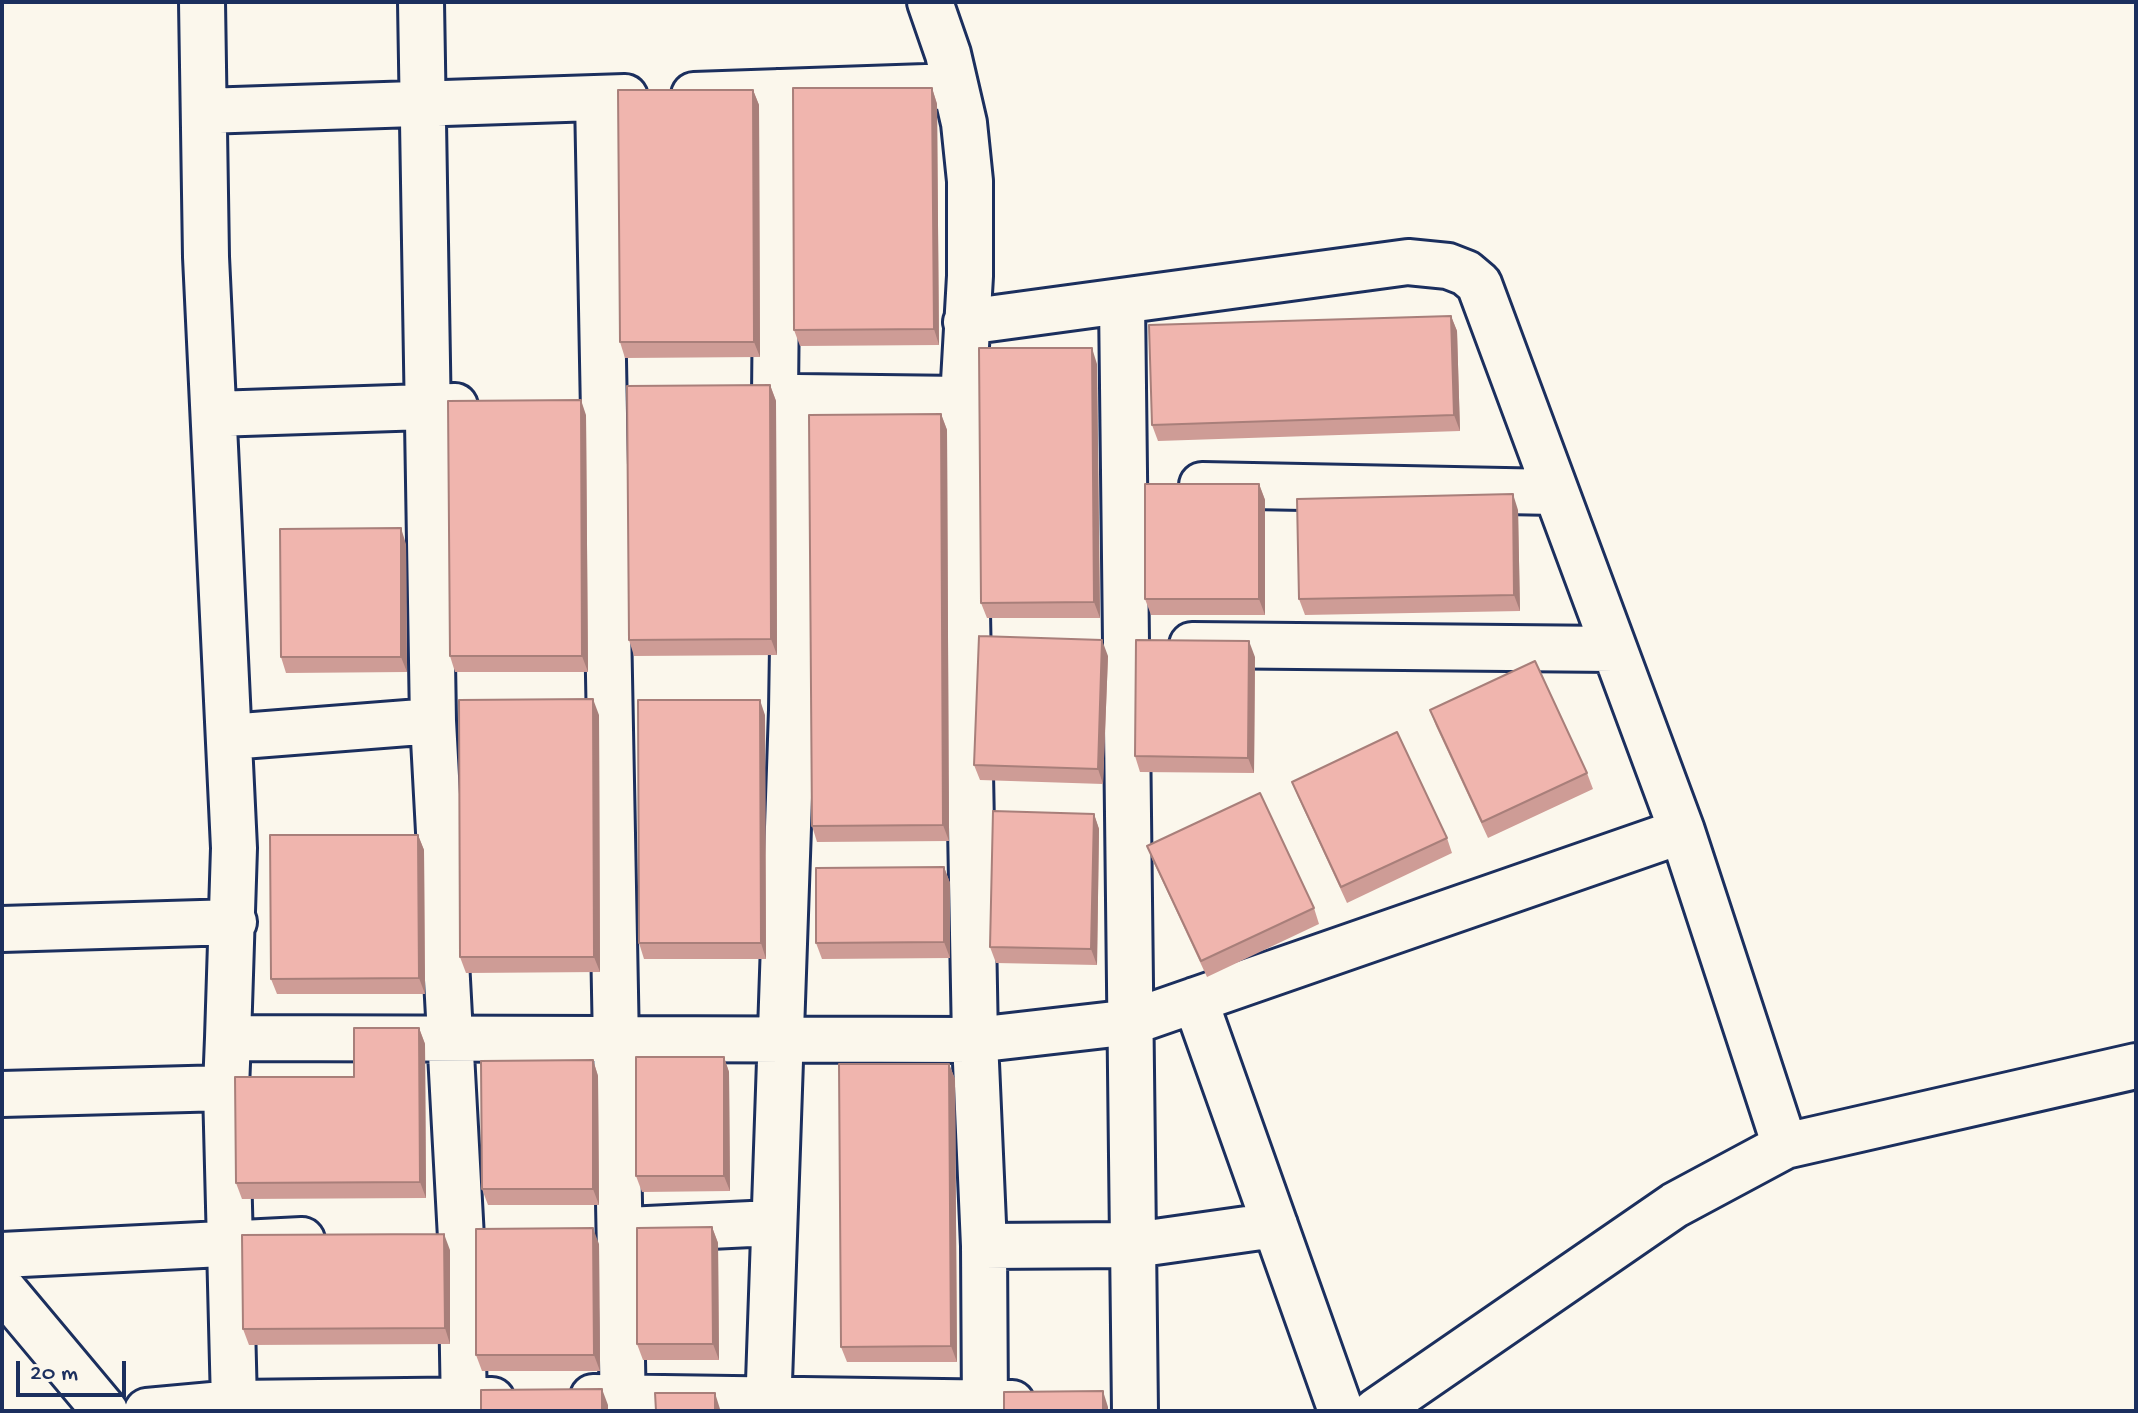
<!DOCTYPE html>
<style>
body{margin:0}
#map{position:relative;width:2138px;height:1413px;overflow:hidden;background:#fbf7ec;font-family:"Gochi Hand",sans-serif}
canvas{display:block}
.frame{position:absolute;inset:0;border:4px solid #1b2f5e;pointer-events:none}
.scale{position:absolute;left:16px;top:1361px;width:110px;height:36px;box-sizing:border-box;border:4px solid #1b2f5e;border-top:0;padding-left:10px;font-size:24px;line-height:28px;white-space:nowrap;color:#1b2f5e;-webkit-text-stroke:6px #fbf7ec;paint-order:stroke}
</style>
<div id="map">
<canvas width="2138" height="1413"></canvas>
<div class="frame"></div>
<div class="scale">20 m</div>
</div>
<script>
const c = document.querySelector('canvas').getContext('2d');
c.lineJoin = 'round';
const shape = rows => new Path2D(rows.map(r => 'M' + r).join(''));
function strokePath(path, color, width, dash) { c.strokeStyle = color; c.lineWidth = width; c.lineCap = dash ? 'butt' : 'round'; c.setLineDash(dash || []); c.stroke(path); }
function fill(path, color) { c.fillStyle = color; c.fill(path, 'evenodd'); }
const minor = shape([
 [202,2,206,257,234,848,228,1038,975,1040,1132,1022,1682,831],
 [421,2,433,721,461,1238,464,1411],
 [694,95,955,86],
 [598,98,623,1411],
 [204,111,625,97],
 [1122,301,1135,1411],
 [966,322,1408,262,1448,266,1466,273,1479,284,1682,831,1785,1146],
 [775,396,778,92],
 [963,399,975,1040,984,1246,985,1411],
 [214,414,455,406],
 [1202,485,1555,492],
 [1192,645,1614,649],
 [229,737,433,721],
 [2,929,234,922],
 [1195,1000,1341,1411],
 [228,1038,226,1088,234,1403],
 [2,1094,226,1088],
 [627,1230,772,1223],
 [984,1246,1134,1245,1275,1225],
 [2,1255,302,1240],
 [2,1288,105,1411],
 [593,1397,1012,1403],
 [147,1411,234,1403,492,1400],
 [768,1411,792,710,797,397,963,399,970,276,970,181,964,123,948,54,930,2],
 [1376,1411,1675,1205,1785,1146,2136,1066]
]);
strokePath(minor, '#1b2f5e', 50);
strokePath(minor, '#fbf7ec', 44);
fill(shape([
 [932,88,937,104,939,345,800,346,794,330],
 [753,90,759,105,760,357,625,358,620,342],
 [1451,316,1457,331,1460,431,1158,441,1152,425],
 [1097,364,1100,618,987,618,981,603],
 [770,385,776,401,777,655,634,656,629,640],
 [941,414,947,430,949,841,817,842,812,826],
 [586,415,588,672,455,672,450,656],
 [1259,484,1265,500,1265,615,1151,615,1145,599],
 [1518,510,1520,611,1305,615,1299,599],
 [406,544,407,672,286,673,281,657],
 [1108,656,1103,784,980,780,974,765],
 [1255,657,1254,773,1140,772,1135,756],
 [1430,710,1587,773,1593,789,1488,838,1436,726],
 [599,715,600,972,466,973,460,957],
 [765,715,766,959,644,959,639,943],
 [1292,782,1447,838,1452,853,1347,903,1298,797],
 [1094,814,1099,829,1097,965,996,963,990,947],
 [418,835,424,850,425,994,277,994,271,979],
 [1147,846,1314,908,1319,924,1207,977,1153,861],
 [944,867,950,883,950,958,822,959,816,943],
 [419,1028,425,1044,426,1198,242,1199,236,1183,354,1077],
 [724,1057,729,1072,730,1191,642,1192,636,1176],
 [593,1060,598,1076,599,1205,488,1205,482,1189],
 [949,1064,955,1079,957,1362,847,1362,841,1347],
 [712,1227,718,1243,719,1360,643,1360,637,1344],
 [599,1244,600,1371,482,1371,476,1355],
 [450,1250,450,1344,249,1345,243,1329]
]), '#ce9c96');
fill(shape([
 [932,88,937,104,939,345,934,329],
 [753,90,759,105,760,357,754,342],
 [1451,316,1457,331,1460,431,1454,415],
 [1092,348,1097,364,1100,618,1094,602],
 [770,385,776,401,777,655,771,639],
 [581,400,586,415,588,672,582,656],
 [941,414,947,430,949,841,943,825],
 [1259,484,1265,500,1265,615,1259,599],
 [1513,494,1518,510,1520,611,1514,595],
 [401,528,406,544,407,672,401,657],
 [1102,640,1108,656,1103,784,1098,769],
 [1249,641,1255,657,1254,773,1248,758],
 [593,699,599,715,600,972,594,957],
 [760,700,765,715,766,959,761,943],
 [1094,814,1099,829,1097,965,1091,949],
 [418,835,424,850,425,994,419,978],
 [944,867,950,883,950,958,944,942],
 [419,1028,425,1044,426,1198,420,1182],
 [724,1057,729,1072,730,1191,724,1176],
 [593,1060,598,1076,599,1205,593,1189],
 [949,1064,955,1079,957,1362,951,1346],
 [712,1227,718,1243,719,1360,713,1344],
 [593,1228,599,1244,600,1371,594,1355],
 [444,1234,450,1250,450,1344,445,1328],
 [602,1389,608,1405,608,1411,602,1411],
 [1103,1391,1108,1407,1108,1411,1103,1411],
 [715,1393,720,1409,720,1411,715,1411]
]), '#a87f7a');
const building = shape([
 [793,88,932,88,934,329,794,330,793,88],
 [618,90,753,90,754,342,620,342,618,90],
 [1451,316,1454,415,1152,425,1149,325,1451,316],
 [979,348,1092,348,1094,602,981,603,979,348],
 [770,385,771,639,629,640,627,386,770,385],
 [581,400,582,656,450,656,448,401,581,400],
 [941,414,943,825,812,826,809,415,941,414],
 [1145,484,1259,484,1259,599,1145,599,1145,484],
 [1513,494,1514,595,1299,599,1297,499,1513,494],
 [401,528,401,657,281,657,280,529,401,528],
 [979,636,1102,640,1098,769,974,765,979,636],
 [1136,640,1249,641,1248,758,1135,756,1136,640],
 [1535,661,1587,773,1482,822,1430,710,1535,661],
 [593,699,594,957,460,957,459,700,593,699],
 [638,700,760,700,761,943,639,943,638,700],
 [1397,732,1447,838,1341,887,1292,782,1397,732],
 [1260,793,1314,908,1201,961,1147,846,1260,793],
 [993,811,1094,814,1091,949,990,947,993,811],
 [270,835,418,835,419,978,271,979,270,835],
 [944,867,944,942,816,943,816,868,944,867],
 [354,1028,419,1028,420,1182,236,1183,235,1077,354,1077,354,1028],
 [636,1057,724,1057,724,1176,636,1176,636,1057],
 [593,1060,593,1189,482,1189,481,1061,593,1060],
 [839,1064,949,1064,951,1346,841,1347,839,1064],
 [712,1227,713,1344,637,1344,637,1228,712,1227],
 [593,1228,594,1355,476,1355,476,1229,593,1228],
 [444,1234,445,1328,243,1329,242,1235,444,1234],
 [602,1389,602,1411,481,1411,481,1390,602,1389],
 [1103,1391,1103,1411,1004,1411,1004,1392,1103,1391],
 [655,1393,715,1393,715,1411,656,1411,655,1393]
]);
fill(building, '#f0b5ae');
strokePath(building, '#a87f7a', 2);
</script>
